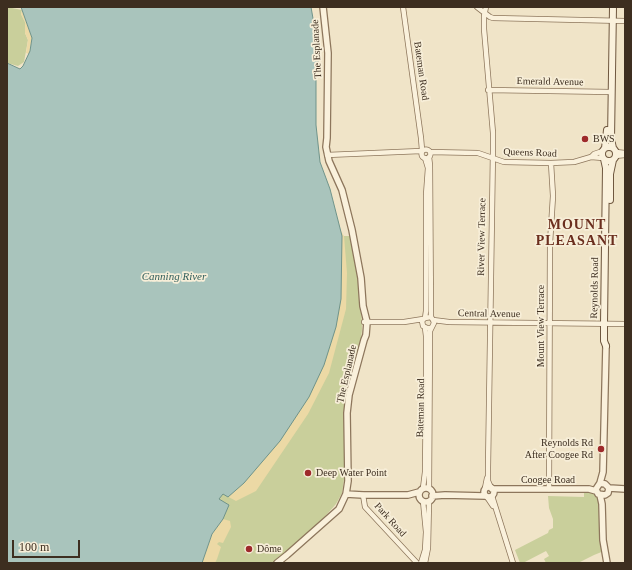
<!DOCTYPE html>
<meta charset="utf-8">
<style>
body{margin:0}
#map{position:relative;width:632px;height:570px;overflow:hidden;background:#f0e4c8;font-family:Georgia,serif}
canvas{display:block}
.frame{position:absolute;inset:0;border:8px solid #3d2e20;pointer-events:none}
.scale{position:absolute;left:12px;top:540px;width:68px;height:18px;box-sizing:border-box;border:2px solid #3d2e20;border-top:0;padding-left:5px;font-size:12px;line-height:14px;white-space:nowrap;color:#3d2e20;-webkit-text-stroke:3px #f7eed8;paint-order:stroke}
</style>
<div id="map">
<canvas width="632" height="570"></canvas>
<div class="frame"></div>
<div class="scale">100 m</div>
</div>
<script>
const c = document.querySelector('canvas').getContext('2d');
c.lineJoin = 'round';
function fill(path, color) { c.fillStyle = color; c.fill(path, 'evenodd'); }
const shape = rows => new Path2D(rows.map(r => 'M' + r).join(''));
function strokePath(path, color, width, dash) { c.strokeStyle = color; c.lineWidth = width; c.lineCap = dash ? 'butt' : 'round'; c.setLineDash(dash || []); c.stroke(path); }
function write(font, color, halo, rows, align = 'center') {
  c.font = font + ' Georgia,serif'; c.lineWidth = 3.5; c.setLineDash([]); c.textBaseline = 'middle'; c.strokeStyle = halo; c.fillStyle = color; for (const [text, x, y, turn = 0] of rows) {
    c.save(); c.translate(x, y); c.rotate((+turn || 0) * Math.PI / 180); c.textAlign = isNaN(turn) ? turn : align; if (halo) c.strokeText(text, 0, 0); c.fillText(text, 0, 0); c.restore();
  }
}
fill(shape([
 [7,7,22,10,21,14,25,22,25,33,28,40,24,62,18,66,7,63],
 [342,236,352,236,361,298,362,329,360,350,345,402,345,473,342,493,336,504,321,521,275,563,202,563,228,505,219,500],
 [584,489,600,495,604,551,594,555,578,563,546,563,544,559,549,556,546,551,523,563,520,563,515,550,548,533,549,530,553,528,553,519,549,508,548,496,584,497]
]), '#c9cf9b');
fill(shape([
 [22,10,32,38,29,54,26,53,28,40,25,33,25,22,21,14],
 [338,226,344,236,347,273,346,309,329,373,308,414,256,491,236,501,223,494],
 [223,519,230,521,231,527,223,543,219,542,217,544,221,547,217,559,215,563,202,563,212,534]
]), '#ecd9a5');
const water = shape([
 [21,7,311,7,319,53,316,80,316,125,320,162,330,189,342,236,341,299,336,327,324,365,309,397,280,441,244,483,228,497,223,494,219,499,229,505,223,519,212,534,202,563,7,563,7,63,20,69,23,66,30,51,32,38,21,7]
]);
fill(water, '#a9c4bc');
strokePath(water, '#6f938a', 1);
const minor = shape([
 [403,7,421,138,422,150],
 [477,7,490,17,493,18,625,21],
 [486,7,484,16,484,29,493,133,493,150,488,468,488,481,491,488],
 [488,90,611,92],
 '421.5 154a4.5 4.5 0 1 1 9 0a4.5 4.5 0 1 1-9 0Z',
 [430,152,478,153,504,162,551,163,574,162,591,157,594,154,603,151],
 [616,152,625,153],
 [327,155,421,151],
 [615,156,625,155],
 [429,157,430,165,431,317],
 [591,157,603,158],
 [425,318,426,311,426,195,428,168,425,158],
 [433,320,449,322,625,324],
 [364,322,404,322,423,319],
 [423,488,425,472,426,388,426,336,425,328],
 [485,488,487,478],
 [429,489,430,331,434,323,433,320,431,317,425,318,422,321,423,326,427,328,431,328],
 [549,489,550,243,553,196,551,163],
 [363,495,365,507,417,563],
 [492,496,513,563],
 [487,497,493,506],
 [421,563,425,550,426,532,423,501],
 [425,563,428,548,429,501]
]);
const tertiary = shape([
 [600,483,605,484,609,488,608,493,605,495,598,494,596,489,600,483,603,472,606,346],
 '484 492a5 5 0 1 1 10 0a5 5 0 1 1-10 0Z',
 [609,488,625,489],
 '419 495a7 7 0 1 1 14 0a7 7 0 1 1-14 0Z',
 [492,489,589,489,596,491],
 [346,494,363,495,408,495,419,492],
 [600,495,602,504,603,540,607,563],
 [432,496,445,495,485,496],
 [277,563,287,555,339,509,346,494,348,481,347,413,349,395,364,340,366,335,367,322,363,306,361,278,352,230,342,190,329,161,326,147,327,138,328,53,323,7]
]);
const secondary = shape([
 [613,7,611,139,613,148],
 '602 154a7 7 0 1 1 14 0a7 7 0 1 1-14 0Z',
 [605,148,607,130],
 [604,159,606,168,604,324,604,341,606,346],
 [610,200,610,174,613,160]
]);
strokePath(minor, '#8d765c', 6);
strokePath(tertiary, '#8d765c', 8);
strokePath(secondary, '#6f573f', 8);
strokePath(minor, '#faf1dc', 4.5);
strokePath(tertiary, '#faf1dc', 5.5);
strokePath(secondary, '#faf1dc', 6);
for (const [x, y, r, color] of [
 [585,139,4,"#9e2a2b"],
 [601,449,4,"#9e2a2b"],
 [308,473,4,"#9e2a2b"],
 [249,549,4,"#9e2a2b"]
]) { const dot = new Path2D(); dot.arc(x, y, r, 0, 2 * Math.PI); c.fillStyle = color; c.fill(dot); strokePath(dot, '#f7eed8', 1.5); }
write('10px', '#3d2e20', '#f7eed8', [
 ["The Esplanade",317,49,-93],
 ["Bateman Road",421,71,82],
 ["Emerald Avenue",550,82,1],
 ["Queens Road",530,153,2],
 ["River View Terrace",482,237,-89],
 ["Reynolds Road",595,288,-89],
 ["Central Avenue",489,314,1],
 ["Mount View Terrace",541,326,-90],
 ["The Esplanade",347,374,-77],
 ["Bateman Road",421,408,-89],
 ["Coogee Road",548,480],
 ["Park Road",390,520,48]
]);
write('10px', '#3d2e20', '#f7eed8', [
 ["BWS",593,139],
 ["Reynolds Rd",593,443,"right"],
 ["After Coogee Rd",593,455,"right"],
 ["Deep Water Point",316,473],
 ["Dôme",257,549]
], 'left');
write('italic 11px', '#2f5d5a', '#f7eed8', [
 ["Canning River",174,277]
]);
c.letterSpacing = '1px';
write('bold 14px', '#6b2e1e', '#f7eed8', [
 ["MOUNT",577,225],
 ["PLEASANT",577,241]
]);
c.letterSpacing = '0px';
</script>
